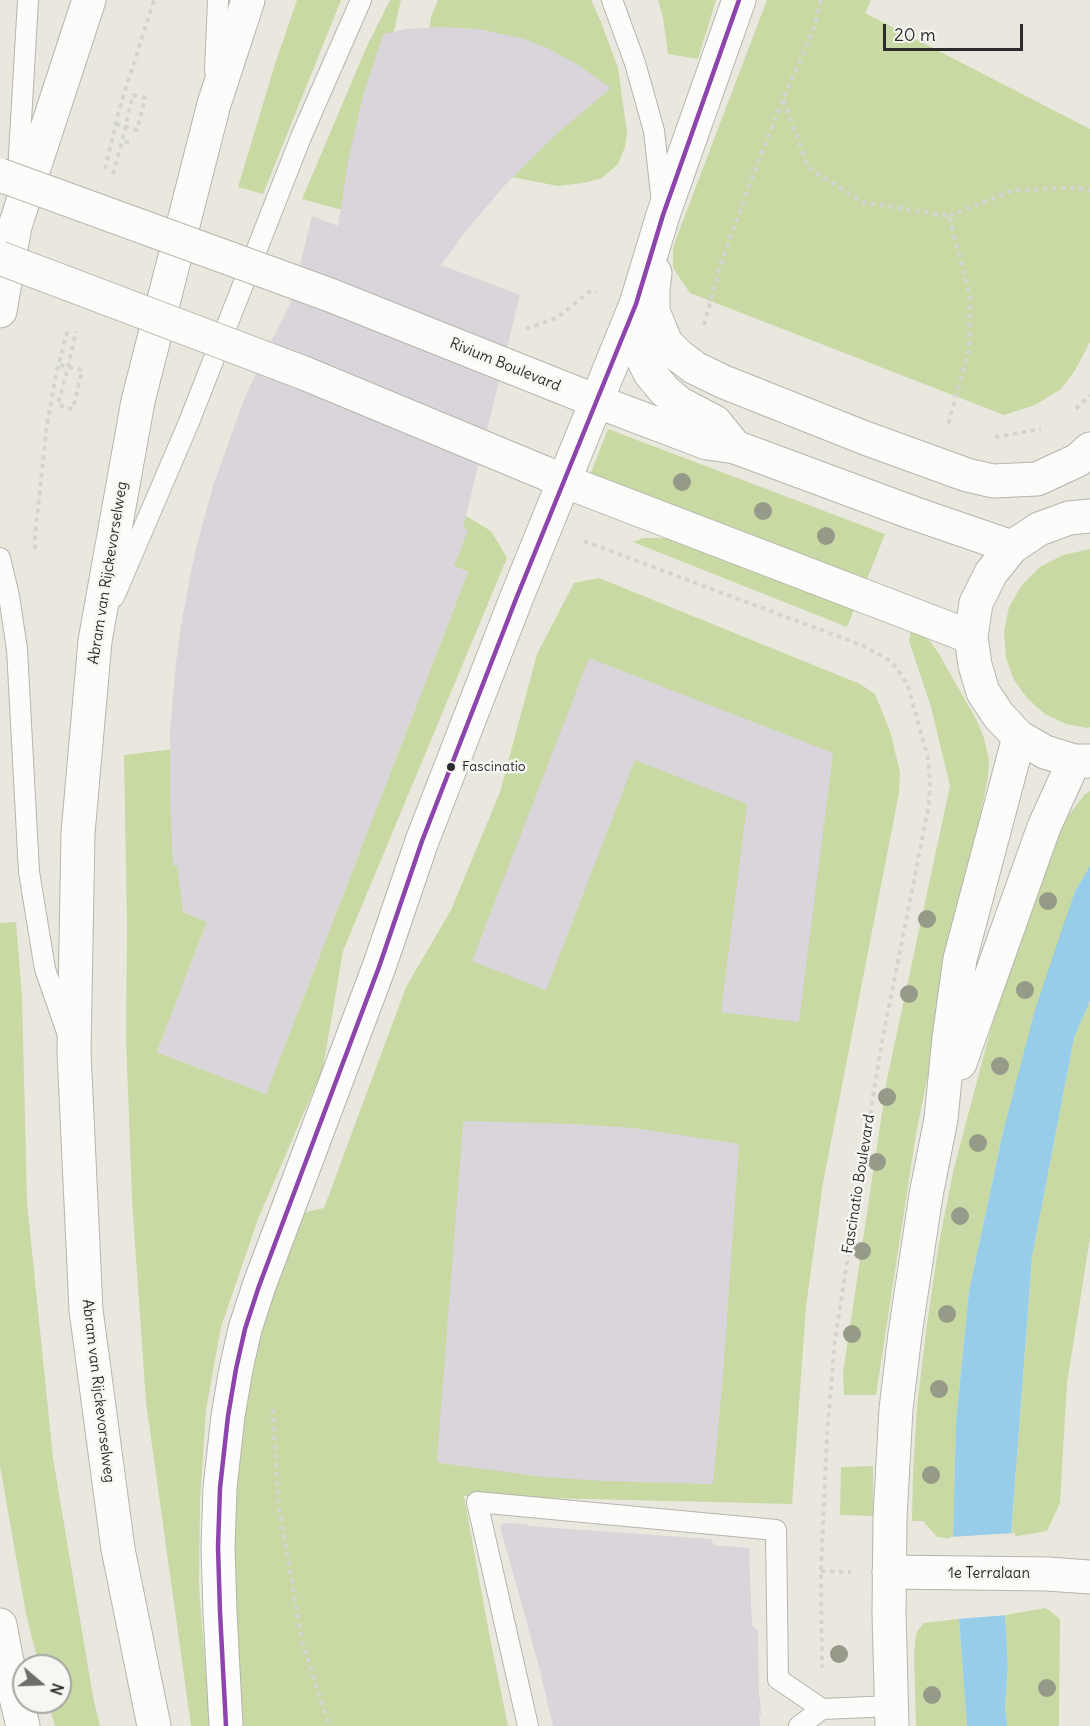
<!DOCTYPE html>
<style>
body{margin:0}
#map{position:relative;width:1090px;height:1726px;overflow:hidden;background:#eae8de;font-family:Delius,sans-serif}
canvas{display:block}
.north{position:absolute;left:12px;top:1654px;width:60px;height:60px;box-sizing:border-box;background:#f6f6f2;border:2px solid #a5a5a2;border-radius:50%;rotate:109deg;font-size:16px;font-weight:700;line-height:24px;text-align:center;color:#2b2b2b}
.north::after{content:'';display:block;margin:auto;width:21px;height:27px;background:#6e6d6a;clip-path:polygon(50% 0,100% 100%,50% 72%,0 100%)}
.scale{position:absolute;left:883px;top:24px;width:140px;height:27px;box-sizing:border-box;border:3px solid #2b2b2b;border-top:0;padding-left:8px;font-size:18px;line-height:21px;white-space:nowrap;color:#2b2b2b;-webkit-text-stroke:4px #f6f6f2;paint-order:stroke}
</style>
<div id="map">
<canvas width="1090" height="1726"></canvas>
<div class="north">N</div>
<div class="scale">20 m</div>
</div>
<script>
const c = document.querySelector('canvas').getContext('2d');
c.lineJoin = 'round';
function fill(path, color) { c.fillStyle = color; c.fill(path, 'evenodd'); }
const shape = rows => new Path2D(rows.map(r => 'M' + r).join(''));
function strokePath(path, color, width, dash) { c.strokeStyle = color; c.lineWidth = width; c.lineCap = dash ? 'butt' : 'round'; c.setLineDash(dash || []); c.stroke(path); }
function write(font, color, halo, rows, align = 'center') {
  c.font = font + ' Delius,sans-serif'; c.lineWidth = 5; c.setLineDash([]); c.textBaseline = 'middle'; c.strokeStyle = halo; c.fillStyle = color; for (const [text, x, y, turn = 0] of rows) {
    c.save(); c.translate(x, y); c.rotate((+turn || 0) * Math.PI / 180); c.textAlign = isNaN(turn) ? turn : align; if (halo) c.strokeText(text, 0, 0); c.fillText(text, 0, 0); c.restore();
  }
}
fill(shape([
 [297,0,341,0,263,194,238,187,275,64],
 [390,0,401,0,353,213,302,199,367,46],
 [438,0,591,0,601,22,618,68,627,133,625,147,618,164,602,178,583,183,558,186,491,173,427,46,431,17],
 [658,0,716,0,698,59,668,54,663,17],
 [767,0,871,0,865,13,1090,129,1090,342,1074,372,1061,389,1035,405,1004,415,690,293,673,268,673,247],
 [608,429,885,534,865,584,590,475],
 [451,507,491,531,507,558,343,951,323,1068,258,1219,221,1327,206,1410,200,1501,199,1586,210,1726,191,1726,146,1402,132,1200,126,1037,127,926,124,755,174,749,183,912,207,922,157,1052,266,1094,468,572,454,566],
 [643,538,670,538,855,607,847,627,633,542],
 [1090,549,1090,727,1088,728,1066,724,1045,714,1027,698,1014,680,1006,658,1004,632,1009,607,1022,585,1040,567,1063,555],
 [599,578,860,684,875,694,890,731,900,772,899,793,823,1183,806,1307,792,1504,464,1496,489,1633,508,1726,241,1726,231,1547,247,1367,302,1213,324,1208,406,987,451,910,500,792,537,654,574,583],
 [911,632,921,635,929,640,939,654,977,721,984,738,989,760,988,777,916,1134,876,1395,844,1395,843,1373,887,1079,950,786,931,707,909,641],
 [1090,791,1090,866,1075,891,1003,1132,969,1291,956,1422,953,1539,937,1537,923,1521,912,1521,913,1474,917,1406,927,1324,939,1243,954,1168,994,1017,1044,863,1060,827,1084,795],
 [16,922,22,996,27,1202,53,1458,93,1697,100,1726,55,1726,48,1702,60,1702,60,1666,39,1666,26,1614,0,1466,0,923],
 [1090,1001,1090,1238,1067,1383,1060,1503,1047,1531,1011,1537,1032,1257,1074,1038],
 [873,1466,873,1516,840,1515,841,1467],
 [1046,1608,1060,1619,1059,1726,1007,1726,1005,1707,1008,1665,1005,1615],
 [959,1619,967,1726,916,1726,914,1654,916,1634,923,1623]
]), '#c8d9a3');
fill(shape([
 [1090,866,1090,1001,1074,1038,1032,1257,1005,1615,1008,1665,1005,1707,1007,1726,967,1726,953,1539,956,1422,969,1291,1003,1132,1035,1010,1075,891]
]), '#97cde8');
fill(shape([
 [1015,1533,1008,1615,956,1619,950,1537]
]), '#eae8de');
fill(shape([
 [442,27,478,29,525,39,547,48,577,64,611,88,552,138,506,184,466,231,441,265,520,295,463,528,468,530,454,566,468,572,266,1094,157,1052,207,922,183,912,177,865,173,866,170,798,170,731,176,663,182,619,195,552,213,486,243,402,270,343,290,305,312,216,338,226,348,161,363,96,383,34,406,29],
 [589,658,833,753,799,1022,721,1012,747,804,635,760,546,990,472,961],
 [466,1121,572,1124,634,1128,739,1144,723,1376,713,1483,711,1484,605,1481,543,1477,440,1463,437,1460,463,1124],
 [504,1523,528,1524,527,1526,711,1539,714,1545,749,1548,752,1626,758,1630,759,1698,760,1698,761,1715,759,1715,760,1726,553,1726,540,1671,500,1526]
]), '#dad5da');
const service = shape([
 [612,0,635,63,654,131,662,203],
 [215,71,218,0],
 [17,189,28,0],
 [0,558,9,596,17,649,29,872,45,969,67,1032],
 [114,597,189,422,301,137,361,0],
 [528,1726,477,1502,776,1530,778,1679,822,1709],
 [799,1726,822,1709,892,1706]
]);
const minor = shape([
 [889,1572,1047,1574,1090,1577]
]);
const tertiary = shape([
 [330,295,596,401,707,443,735,447,913,513,1012,547],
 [304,373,564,481,971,637],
 [1090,516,1069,518,1039,529,1012,547,991,573,976,603,971,637,975,665,983,692,999,716,1019,737,1045,752,1074,761,1090,761],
 [960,1063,1044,827,1074,761],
 [892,1726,889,1613,890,1517,896,1409,905,1334,926,1195,941,1119,949,1038,960,959,1019,737]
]);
const trunk = shape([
 [655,273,653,289,653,311,666,343,679,356,695,368,724,382,865,438,967,475,993,481,1037,479,1078,460,1090,449],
 [636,309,636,336,639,351,650,373,664,390,679,403,715,422,735,447],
 [0,311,15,226,89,0],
 [0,1625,6,1657,23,1726],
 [154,1726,118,1549,86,1310,74,1052,78,833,95,641,138,401,214,104,248,0],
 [226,1726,220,1612,218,1547,220,1488,228,1416,236,1369,245,1329,259,1286,379,967,422,841,516,599,636,304,663,215,739,0]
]);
strokePath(service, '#b5b4ae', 22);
strokePath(minor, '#b5b4ae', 35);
strokePath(tertiary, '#b5b4ae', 35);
strokePath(trunk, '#b5b4ae', 35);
strokePath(shape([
 [821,0,814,29,783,99,808,167,862,202,949,216,970,297,969,348,948,425],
 [116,124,137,130,145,98,133,95,122,141,133,143],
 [105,169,119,110,154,0],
 [949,216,1014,190,1077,188,1090,191],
 [704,325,721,263,754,172,783,100],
 [526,329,557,318,589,292,597,292],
 [60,365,82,370,73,409,58,405,69,363,76,331],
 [1076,409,1090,395],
 [995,437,1041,429],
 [584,541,861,645,886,658,896,667,908,686,928,758,930,782,929,804,881,1047,835,1339,827,1435,821,1571,822,1668],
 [35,549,35,536,47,425,56,375,68,328],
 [273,1409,278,1502,302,1641,329,1726],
 [821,1571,851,1572]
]), '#d4d4d1', 4, [4.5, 4.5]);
strokePath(service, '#fcfcfa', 20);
strokePath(minor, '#fcfcfa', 33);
strokePath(tertiary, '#fcfcfa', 33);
strokePath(trunk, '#fcfcfa', 33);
const tertiaryBridge = shape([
 [0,175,330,295],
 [0,258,304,373]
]);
strokePath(tertiaryBridge, '#b5b4ae', 35, []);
strokePath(shape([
 [113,174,122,141]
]), '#d4d4d1', 4, [4.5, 4.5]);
strokePath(tertiaryBridge, '#fcfcfa', 33);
strokePath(shape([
 [226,1726,220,1612,218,1547,220,1488,228,1416,236,1369,245,1329,259,1286,379,967,422,841,516,599,636,304,663,215,739,0]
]), '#8e44ad', 4.5);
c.fillStyle = '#969a88';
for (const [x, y] of [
 [682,482],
 [763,511],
 [826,536],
 [1048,901],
 [927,919],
 [1025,990],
 [909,994],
 [1000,1066],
 [887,1097],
 [978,1143],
 [877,1162],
 [960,1216],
 [862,1251],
 [947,1314],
 [852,1334],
 [939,1389],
 [931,1475],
 [839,1654],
 [1047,1688],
 [932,1695]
]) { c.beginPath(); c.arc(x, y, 9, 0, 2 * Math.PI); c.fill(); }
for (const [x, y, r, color] of [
 [451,767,5,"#2b2b2b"]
]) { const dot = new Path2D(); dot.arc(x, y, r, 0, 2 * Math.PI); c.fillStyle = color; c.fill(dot); strokePath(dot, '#f6f6f2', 2); }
write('14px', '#2b2b2b', '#f6f6f2', [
 ["Fascinatio",462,767]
], 'left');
write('15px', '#2b2b2b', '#f6f6f2', [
 ["Rivium Boulevard",505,365,22],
 ["Abram van Rijckevorselweg",108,573,-81],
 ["Fascinatio Boulevard",859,1184,-81],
 ["Abram van Rijckevorselweg",98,1391,83],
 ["1e Terralaan",989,1574]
]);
</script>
